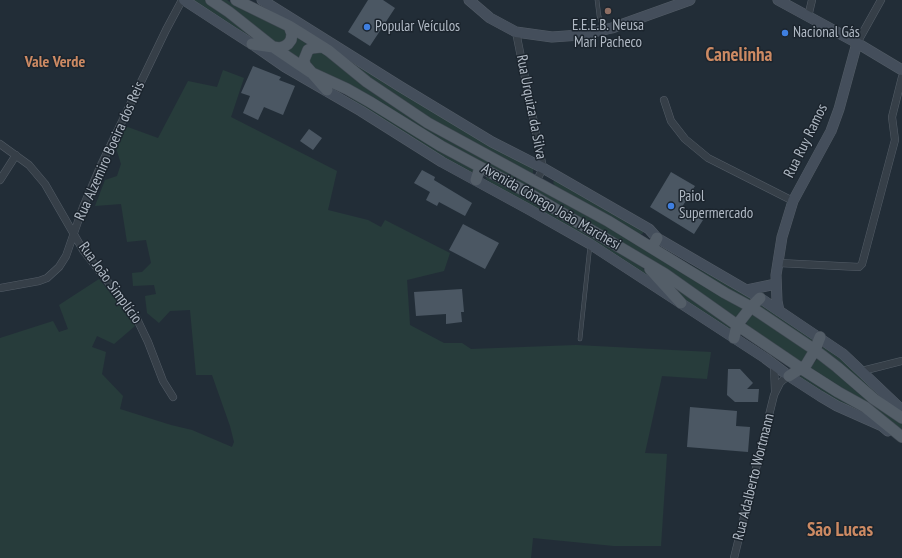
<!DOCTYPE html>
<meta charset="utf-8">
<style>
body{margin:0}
canvas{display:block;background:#222d37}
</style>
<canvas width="902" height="558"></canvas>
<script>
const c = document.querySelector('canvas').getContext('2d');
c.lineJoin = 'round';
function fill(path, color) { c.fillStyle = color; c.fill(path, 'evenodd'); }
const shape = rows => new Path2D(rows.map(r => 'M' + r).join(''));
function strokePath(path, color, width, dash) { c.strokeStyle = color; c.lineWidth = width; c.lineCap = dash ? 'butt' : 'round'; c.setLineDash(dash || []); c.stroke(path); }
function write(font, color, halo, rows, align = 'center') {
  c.font = font + ' "PT Sans Narrow",sans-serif'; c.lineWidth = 3; c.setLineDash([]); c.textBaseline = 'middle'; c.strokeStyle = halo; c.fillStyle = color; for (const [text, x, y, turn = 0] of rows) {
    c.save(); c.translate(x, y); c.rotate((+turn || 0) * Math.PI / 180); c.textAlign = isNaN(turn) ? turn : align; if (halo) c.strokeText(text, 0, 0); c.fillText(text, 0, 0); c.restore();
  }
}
fill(shape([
 [192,0,206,0,250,35,249,36],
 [219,0,227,0,234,5,285,30,288,36,283,44,272,42],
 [296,35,309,43,302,50,300,58,286,51],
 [321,51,686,275,744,307,737,320,684,281,441,144,315,69,310,62,309,57,313,53],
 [339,52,533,168,533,173,531,174,446,128,368,77],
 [223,70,244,78,231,117,337,171,328,210,368,220,381,227,385,220,450,253,444,271,407,280,410,325,444,343,462,343,471,349,576,345,711,352,707,379,662,376,645,453,667,454,661,546,614,546,533,538,531,558,0,558,0,338,53,321,59,332,68,329,59,305,99,279,131,318,135,326,114,344,97,336,92,347,106,352,102,374,123,396,120,409,171,425,192,430,232,447,234,442,230,426,212,375,196,375,190,310,170,311,159,323,147,313,145,296,156,294,154,285,133,286,132,273,142,272,151,263,146,240,127,242,121,204,95,206,105,180,117,176,121,164,116,148,125,126,158,138,188,81,217,87],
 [343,93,475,167,472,174,395,129],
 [487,175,640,265,652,279,576,232,493,184,486,179],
 [555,180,643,230,643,233,642,234,639,234,555,186,553,182],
 [673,256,743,292,752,298,751,302],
 [662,276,732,326,731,331,684,300],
 [760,304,813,339,813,342,812,343,760,309,759,305],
 [754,315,808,351,808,356,801,362,746,325,747,321,750,316],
 [823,346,849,365,886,401,885,403,822,351],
 [818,358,902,423,902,430,810,368],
 [800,374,862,411,861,411,839,402,801,378,800,376]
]), '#273c3b');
fill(shape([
 [368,0,383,0,395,8,370,46,348,32],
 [253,66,281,77,279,80,295,86,283,115,264,107,258,120,243,113,250,96,241,93],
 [309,129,322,138,313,150,300,141],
 [422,170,435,177,434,180,472,203,465,216,439,202,437,206,426,200,430,192,414,183],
 [671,172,695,186,682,207,703,220,694,234,650,207],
 [463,224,499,243,485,269,449,250],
 [462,289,464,312,461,312,462,322,446,324,446,314,416,316,414,292],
 [728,369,740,369,753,383,747,389,759,389,758,402,735,402,727,395],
 [690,407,737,411,736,426,750,427,748,452,687,447]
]), '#4b5763');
const lane = shape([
 [597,0,599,16,603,28],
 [580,339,590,245]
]);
const street = shape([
 [808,17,812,0],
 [516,32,543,168,536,182],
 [857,43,881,0],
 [664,100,671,121,685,139,708,158,793,201],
 [0,144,29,165,45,184,83,250,137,319,148,342,163,381,173,397],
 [0,180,16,155],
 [779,263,859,267,862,264,895,140,892,117,902,77],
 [0,288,39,281,47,278,59,267,66,256,83,207,101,165,166,30,182,0],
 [774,365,775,391],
 [862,371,902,361],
 [734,558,774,395,780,383,783,380,789,376]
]);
const secondary = shape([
 [184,0,233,32,252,44,285,67,361,111,442,162,530,210,590,244,765,358,789,376,820,396,837,406,882,426,888,431],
 [262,0,401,87,492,142,543,168,649,229,657,238,760,298,843,354,902,410],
 [469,0,490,18,516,32,552,37,580,35,612,28,690,0],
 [778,0,857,43,902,70],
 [747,290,771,285],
 [779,311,777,301,776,275,782,237,786,224,793,201,831,131,839,109,857,43]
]);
const primary = shape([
 [211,0,229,12,273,47,310,72,347,89,370,102,441,146,525,191,665,274,737,325,802,369,838,392,865,407,902,437],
 [236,0,289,26,302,34,329,51,367,82,428,123,608,221,725,293,751,307,815,350,837,367,874,399,902,418],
 [252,44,280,48,285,46,288,44,291,40,292,34,289,26],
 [321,47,312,48,308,50,304,60,305,65,327,90],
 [476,180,480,167],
 [652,248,657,238],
 [650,269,681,303],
 [734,338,737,325,751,307,760,298],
 [789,376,806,365,815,350,820,337]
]);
strokePath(lane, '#535c66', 4.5);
strokePath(street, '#535c66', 8);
strokePath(secondary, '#535c66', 11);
strokePath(primary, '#3f4851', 12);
strokePath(lane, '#363f48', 3.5);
strokePath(street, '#363f48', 7);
strokePath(secondary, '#444e5b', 10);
strokePath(primary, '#545e68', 11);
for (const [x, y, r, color] of [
 [608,11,4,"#8d6e63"],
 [367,27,4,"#3f7fe0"],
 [785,33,4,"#3f7fe0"],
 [671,206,4,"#3f7fe0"]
]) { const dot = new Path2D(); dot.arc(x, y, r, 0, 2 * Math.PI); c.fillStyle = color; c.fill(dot); strokePath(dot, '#1b242d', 1.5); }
write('15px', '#b0b9c4', '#1b242d', [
 ["E.E.E.B. Neusa",608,26,"center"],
 ["Mari Pacheco",608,43,"center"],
 ["Popular Veículos",375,27],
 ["Nacional Gás",793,33],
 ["Paiol",679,197],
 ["Supermercado",679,214]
], 'left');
write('15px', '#b0b9c4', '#1b242d', [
 ["Rua Urquiza da Silva",531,107,79],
 ["Rua Ruy Ramos",806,141,-64],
 ["Rua Alzemiro Boeira dos Reis",110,151,-66],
 ["Avenida Cônego João Marchesi",551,207,30],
 ["Rua João Simplício",110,283,54],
 ["Rua Adalberto Wortmann",754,477,-76]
]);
write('bold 16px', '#cd8a63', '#1b242d', [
 ["Vale Verde",55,62]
]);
write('bold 19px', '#cd8a63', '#1b242d', [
 ["Canelinha",739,56],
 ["São Lucas",840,531]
]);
</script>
